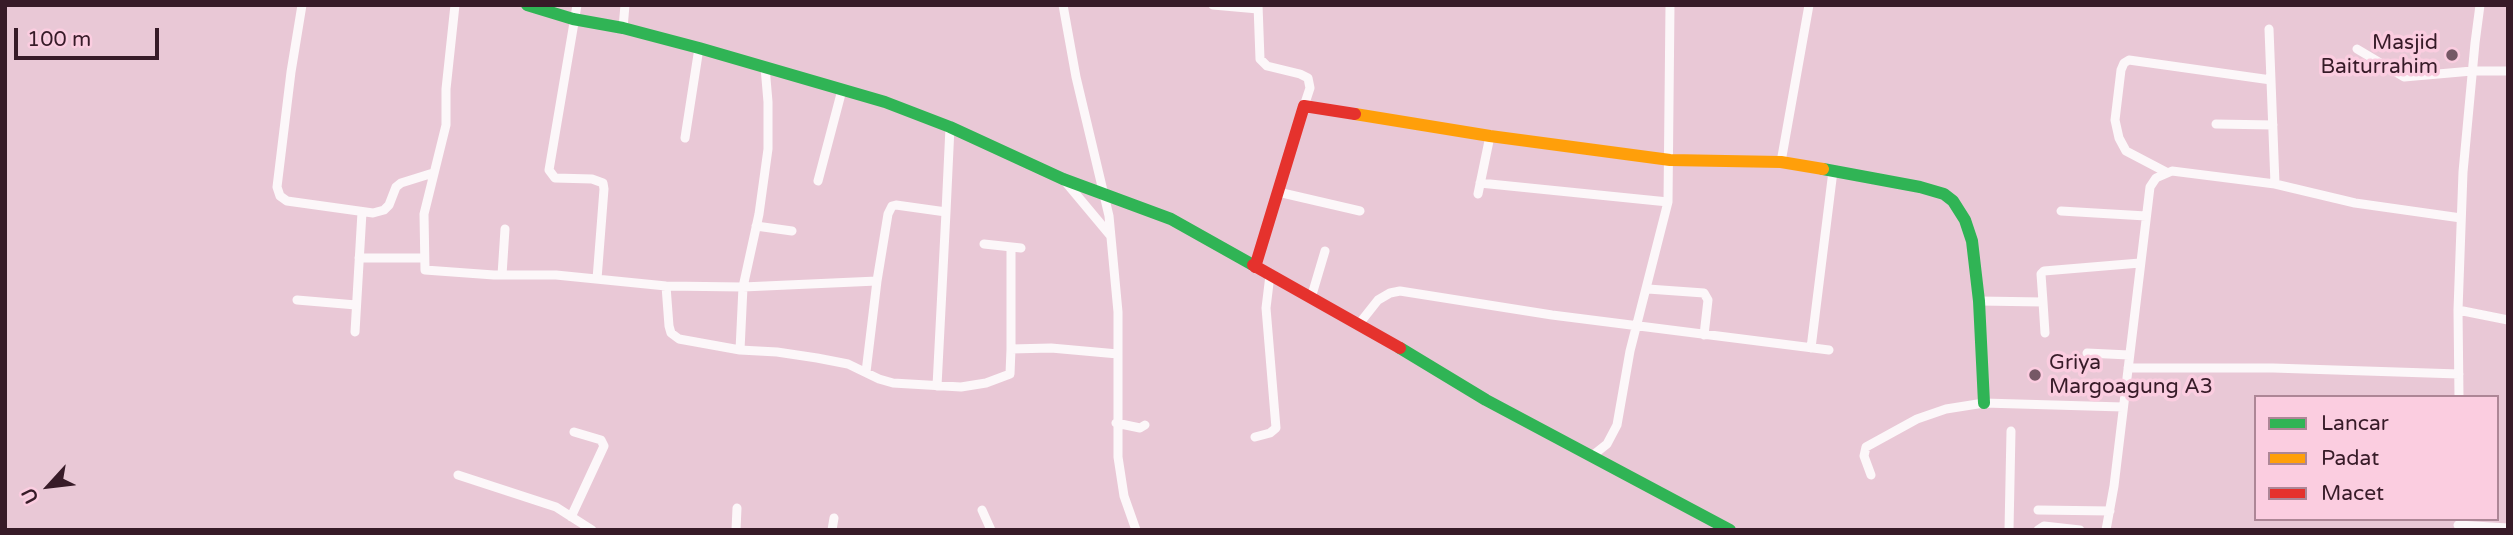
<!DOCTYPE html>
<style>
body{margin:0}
#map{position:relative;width:2513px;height:535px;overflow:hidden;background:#e9c8d6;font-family:"Varela Round",sans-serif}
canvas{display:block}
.frame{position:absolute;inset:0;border:7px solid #371b28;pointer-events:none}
.legend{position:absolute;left:2254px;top:395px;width:245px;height:126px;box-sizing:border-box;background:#fbcde0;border:2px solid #ad8696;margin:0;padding:9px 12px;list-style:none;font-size:21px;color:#371b28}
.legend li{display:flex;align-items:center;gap:14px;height:35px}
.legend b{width:35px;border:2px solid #ad8696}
.north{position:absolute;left:14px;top:451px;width:70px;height:70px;-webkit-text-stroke:5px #fbcde0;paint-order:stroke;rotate:243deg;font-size:19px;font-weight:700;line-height:28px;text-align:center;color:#371b28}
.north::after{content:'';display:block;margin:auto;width:24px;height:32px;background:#371b28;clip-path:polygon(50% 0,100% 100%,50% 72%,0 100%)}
.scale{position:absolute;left:14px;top:28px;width:145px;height:32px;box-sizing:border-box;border:4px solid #371b28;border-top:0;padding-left:9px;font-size:21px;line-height:24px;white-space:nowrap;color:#371b28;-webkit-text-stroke:5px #fbcde0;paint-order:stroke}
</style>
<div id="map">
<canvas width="2513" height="535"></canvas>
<div class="frame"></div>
<ul class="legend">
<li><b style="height:9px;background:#30b455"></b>Lancar</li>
<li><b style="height:9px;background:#ff9f0a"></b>Padat</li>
<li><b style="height:9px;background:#e5322d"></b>Macet</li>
</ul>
<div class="north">U</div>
<div class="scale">100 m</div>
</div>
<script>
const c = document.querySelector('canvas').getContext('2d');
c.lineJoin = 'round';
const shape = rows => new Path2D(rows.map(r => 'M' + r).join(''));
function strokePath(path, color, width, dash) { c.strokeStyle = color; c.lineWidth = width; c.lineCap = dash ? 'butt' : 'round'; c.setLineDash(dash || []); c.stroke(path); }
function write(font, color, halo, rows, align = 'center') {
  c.font = font + ' "Varela Round",sans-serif'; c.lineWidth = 7; c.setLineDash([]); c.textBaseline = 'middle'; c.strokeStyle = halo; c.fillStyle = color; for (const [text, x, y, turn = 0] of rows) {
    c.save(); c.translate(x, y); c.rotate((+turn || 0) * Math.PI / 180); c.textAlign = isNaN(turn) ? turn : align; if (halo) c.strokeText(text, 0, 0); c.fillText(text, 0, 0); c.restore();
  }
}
strokePath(shape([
 [302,5,291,72,277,187,280,196,287,201,373,213,384,210,389,205,396,187,401,183,433,173],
 [455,5,446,89,446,125,424,214,425,270,494,275,556,275,666,286,743,287,759,214,768,149,768,102,765,67],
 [577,5,549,170,555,178,592,179,603,183,604,189,597,279],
 [1063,5,1076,77,1109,216,1118,312,1118,457,1124,496,1136,530],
 [1213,5,1258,9],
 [1258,5,1260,59,1267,66,1300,74,1308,78,1310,88,1304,106],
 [623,28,625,5],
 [2269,29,2275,184],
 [2357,49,2404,77,2472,71,2508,71],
 [2216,124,2273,125],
 [685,138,699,48],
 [1781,162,1809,5],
 [2166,172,2126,151,2119,138,2115,120,2121,70,2124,63,2129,60,2271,80],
 [1064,180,1110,235],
 [818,181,842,90],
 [1480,183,1668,202],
 [1278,192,1360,211],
 [1478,194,1490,136],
 [2061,211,2146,216],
 [756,226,792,231],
 [984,244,1021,248],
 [359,258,424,258],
 [502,275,505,229],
 [666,286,669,326,671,333,679,339,740,350,777,352,817,358,848,364,879,379,893,383,961,387,986,383,1010,374,1011,349,1051,348,1118,354],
 [1648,289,1704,293,1708,300,1704,335],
 [1311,298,1325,251],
 [297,300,356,305],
 [1979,301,2043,302,2041,274,2044,271,2140,263],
 [2043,302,2045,333],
 [2458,310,2508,320],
 [1359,324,1378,300,1390,293,1400,291,1552,315,1829,350],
 [355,332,362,212],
 [1811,348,1833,171],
 [1011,349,1011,247],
 [740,350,743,287,877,281],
 [2087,353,2129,355],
 [2128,368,2273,368,2459,374],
 [866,372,877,281,888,214,892,206,896,205,946,212,950,127],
 [937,386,946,212],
 [2459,397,2458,310,2463,172,2475,43,2480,5],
 [1116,423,1140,428,1145,425],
 [1255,437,1270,433,1276,428,1266,308,1270,275],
 [1592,456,1607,444,1617,425,1630,351,1668,202,1670,5],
 [458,475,556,507,592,530],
 [1871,475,1864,456,1866,447,1917,419,1946,409,1984,403,2123,407],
 [982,510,991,530],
 [2038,510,2110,511],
 [571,517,604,446,601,440,574,432],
 [2458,525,2508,528],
 [736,530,737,508],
 [832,530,834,518],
 [2009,530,2011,431],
 [2038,530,2044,526,2080,530],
 [2106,530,2114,486,2150,187,2156,178,2172,171,2275,184,2355,203,2461,218]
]), '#fcf7f9', 9);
strokePath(shape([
 [527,5,573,19,623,28,699,48,885,102,950,127,1063,179,1171,219,1253,265],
 [1823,169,1920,187,1944,194,1953,201,1965,220,1972,241,1979,301,1984,403],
 [1400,348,1486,400,1730,530]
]), '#30b455', 12);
strokePath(shape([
 [1355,114,1490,136,1670,160,1781,162,1823,169]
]), '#ff9f0a', 12);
strokePath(shape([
 [1253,265,1400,348],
 [1255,267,1304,106,1355,114]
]), '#e5322d', 12);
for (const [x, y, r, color] of [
 [2452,55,7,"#755865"],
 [2035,375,7,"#755865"]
]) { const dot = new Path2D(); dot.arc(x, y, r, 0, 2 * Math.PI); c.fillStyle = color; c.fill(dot); strokePath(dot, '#fbcde0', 2.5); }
write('21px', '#371b28', '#fbcde0', [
 ["Masjid",2438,43],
 ["Baiturrahim",2438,67],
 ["Griya",2049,363,"left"],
 ["Margoagung A3",2049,387,"left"]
], 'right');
</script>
